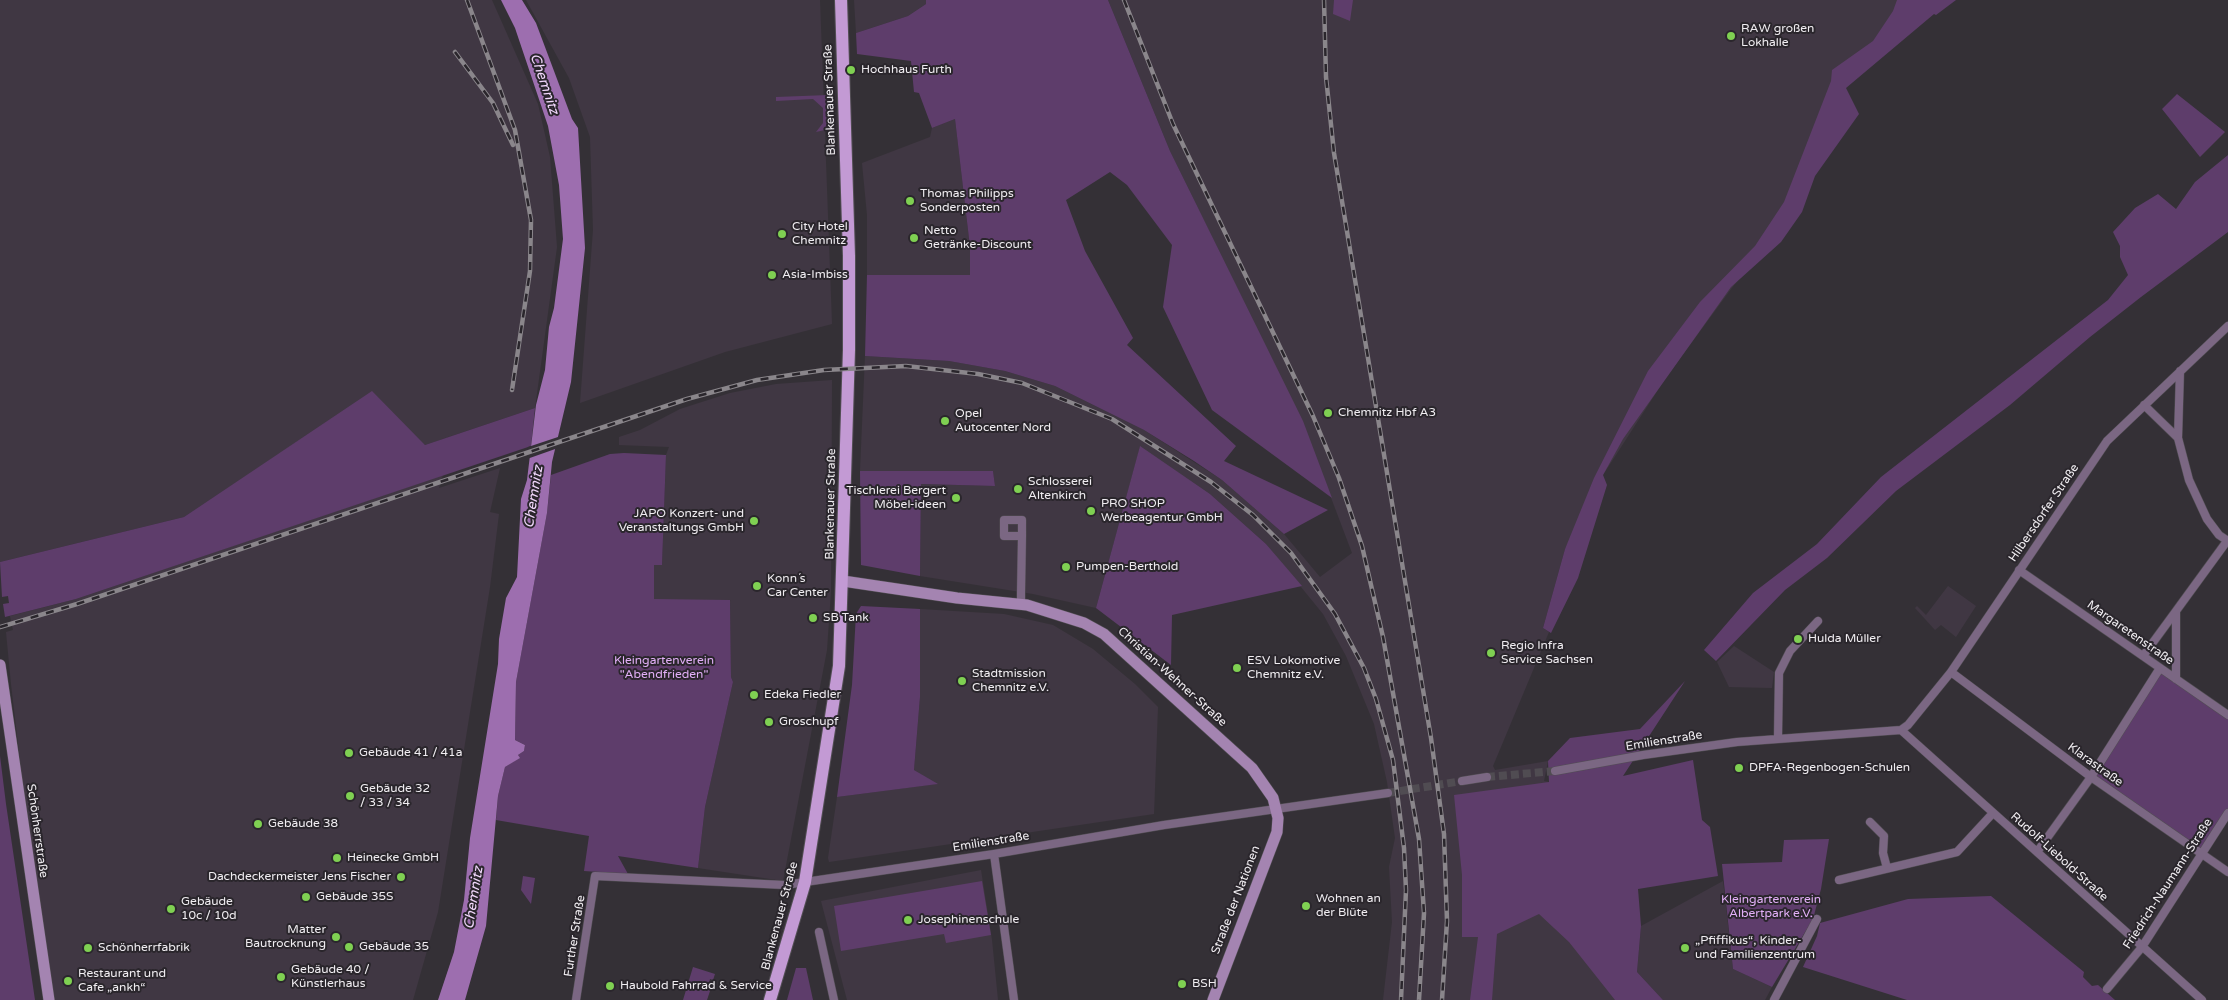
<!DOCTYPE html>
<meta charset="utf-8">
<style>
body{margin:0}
canvas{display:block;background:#343036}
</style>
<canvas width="2228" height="1000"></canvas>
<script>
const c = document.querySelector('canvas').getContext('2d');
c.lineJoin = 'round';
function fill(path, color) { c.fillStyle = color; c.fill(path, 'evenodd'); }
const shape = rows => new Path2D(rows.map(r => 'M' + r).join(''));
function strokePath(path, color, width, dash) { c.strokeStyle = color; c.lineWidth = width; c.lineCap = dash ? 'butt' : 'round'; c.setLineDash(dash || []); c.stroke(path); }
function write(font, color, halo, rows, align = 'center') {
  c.font = font + ' "Varela Round",sans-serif'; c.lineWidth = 4; c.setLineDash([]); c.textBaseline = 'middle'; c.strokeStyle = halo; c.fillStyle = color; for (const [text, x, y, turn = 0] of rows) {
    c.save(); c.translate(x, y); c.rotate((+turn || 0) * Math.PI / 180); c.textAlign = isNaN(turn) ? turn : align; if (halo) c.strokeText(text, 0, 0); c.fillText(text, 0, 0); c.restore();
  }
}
fill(shape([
 [0,0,492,0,538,104,550,157,557,247,535,408,425,445,372,392,184,517,0,562],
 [526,0,820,0,832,324,725,352,580,403,593,230,590,137,569,78],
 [854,0,926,0,926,4,908,16,856,33],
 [1108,0,1935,0,1849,75,1767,245,1731,289,1665,379,1603,475,1565,549,1543,628,1549,632,1493,766,1495,770,1548,761,1544,781,1549,782,1650,1000,1383,1000,1392,922,1389,867,1395,838,1387,782,1374,724,1346,656,1323,614,1266,544,1210,494,1140,447,1096,608,1033,594,920,576,921,484,995,486,993,471,860,471,865,356,949,361,1005,371,1055,386,1144,430,1222,480,1284,534,1320,577,1352,553,1302,421,1170,151],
 [955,119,970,247,970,275,867,275,867,215,862,163,930,137,932,128],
 [832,380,831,591,827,650,783,881,698,868,705,807,733,682,731,677,730,600,654,600,654,565,662,564,666,455,669,447,619,445,619,437,640,430,680,409,730,393,776,384],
 [500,468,490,512,499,514,490,587,438,912,413,1000,53,1000,34,881,11,684,6,632,13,630,10,616,76,599,443,475,439,488],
 [1948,586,1976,606,1956,637,1941,625,1935,630,1915,608,1917,606,1926,615],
 [920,609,1004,614,1053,625,1093,649,1135,684,1158,707,1154,814,829,862,828,858,837,797,936,784,914,770,920,697],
 [1734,646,1774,672,1772,688,1729,687,1717,662],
 [981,870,992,940,998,1000,847,1000,821,901],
 [1723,881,1733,969,1772,987,1765,1000,1663,1000,1637,972,1641,926]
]), '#403743');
fill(shape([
 [926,0,1108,0,1170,151,1303,421,1332,498,1212,410,1163,307,1172,245,1127,185,1110,172,1066,200,1085,251,1133,338,1127,345,1236,446,1224,461,1328,510,1284,534,1222,480,1194,461,1144,430,1055,386,1005,371,949,361,865,356,867,275,970,275,970,247,955,119,932,128,919,93,914,92,911,61,857,54,856,33,908,16,926,4],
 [1334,0,1353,0,1350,21,1333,14],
 [1897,0,1956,0,1936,15,1934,14,1846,88,1859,114,1815,176,1802,212,1781,242,1731,287,1623,439,1603,475,1607,485,1578,578,1551,633,1543,628,1565,549,1594,478,1648,371,1700,302,1755,246,1784,202,1831,81,1832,70,1873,41,1893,11],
 [2177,94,2225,132,2200,157,2162,109],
 [828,95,829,129,816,132,823,123,823,108,813,99,776,101,776,97],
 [2228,155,2228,232,2141,297,2090,337,2010,405,1896,491,1827,558,1785,590,1716,661,1704,650,1753,593,1817,544,1881,477,2108,300,2128,275,2120,257,2120,246,2113,232,2135,208,2158,194,2176,209,2195,182],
 [372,391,425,445,535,408,531,446,76,599,5,617,3,604,9,603,8,596,2,597,0,562,184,517],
 [1140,446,1210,494,1266,544,1302,586,1172,615,1171,665,1096,608],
 [624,453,666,455,662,565,654,565,654,599,730,600,731,677,733,682,705,807,698,868,618,856,628,874,584,871,589,836,496,820,498,796,505,767,519,758,518,755,524,751,525,745,515,740,516,682,547,513,551,475,610,454],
 [860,471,993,471,995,486,921,484,920,576,861,565],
 [861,606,920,609,920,697,914,770,938,784,837,797,852,685,856,614],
 [2161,671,2228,718,2228,808,2202,850,2094,776],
 [1685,681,1623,776,1693,760,1702,820,1710,827,1718,876,1638,889,1641,926,1637,972,1663,1000,1615,1000,1569,942,1539,914,1497,934,1492,1000,1470,1000,1478,937,1462,937,1462,875,1454,795,1549,782,1548,761,1570,738,1640,729],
 [0,756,6,804,35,1000,0,1000],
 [1829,839,1821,889,1813,919,1772,987,1733,969,1722,864,1782,862,1784,840],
 [523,876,535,878,531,904,521,890],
 [982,881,991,935,946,943,944,934,841,951,834,906],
 [1991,896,2084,972,2083,977,2092,986,2098,985,2115,1000,1907,1000,1803,967,1817,936,1820,923,1908,899],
 [693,967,715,974,713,980,710,979,709,983,712,985,707,1000,683,1000],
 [796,968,806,968,813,1000,787,1000]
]), '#5e3d6b');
fill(shape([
 [501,0,522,0,536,23,572,119,578,128,585,248,571,382,552,462,547,513,516,682,515,740,525,745,524,751,518,755,520,758,505,767,498,796,486,926,465,1000,438,1000,454,952,464,900,470,838,498,664,499,639,506,598,517,577,521,499,527,480,536,405,545,370,549,327,554,308,563,239,559,185,548,126,515,28]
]), '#9d6eaf');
fill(shape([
 [561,436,558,448,527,459,528,447]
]), '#343036');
strokePath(shape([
 [1487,777,1555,771],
 [1388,793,1462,781]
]), '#504c52', 8, [8, 4]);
const minor = shape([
 [2144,405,2178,438,2180,371],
 [2178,438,2189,480,2207,519,2219,535,2228,541],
 [2019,570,2228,715],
 [1021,604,1021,593,1022,536,1022,520,1004,520,1004,536,1022,536],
 [2176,611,2227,541],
 [2143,656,2176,611,2176,679],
 [1951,672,2091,777,2228,872],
 [1901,730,2202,1000],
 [1778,737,1779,673,1790,651,1818,621],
 [1555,771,1643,755,1737,742,1901,730,1908,725,1951,672,2107,441,2228,326],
 [1462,781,1487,777],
 [1870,822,1884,836,1883,853,1887,868],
 [2037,852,2091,777,2160,668],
 [994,854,1014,1000],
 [1839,880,1957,852,1993,813],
 [819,932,834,1000],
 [2107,989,2142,947,2228,813],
 [576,1000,595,876,785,885,994,854,1164,825,1388,793],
 [1774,1000,1817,919]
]);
const secondary = shape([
 [843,581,957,598,1027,605,1084,623,1104,634,1252,768,1273,798,1278,818,1277,832,1213,1000],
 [0,665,49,1000]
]);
const primary = shape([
 [770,1000,805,882,839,666,849,350,849,256,841,0]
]);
strokePath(minor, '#524e54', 9);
strokePath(secondary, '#524e54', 12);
strokePath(primary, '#524e54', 14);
strokePath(minor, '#7b6783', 8);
strokePath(secondary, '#a484b1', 11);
strokePath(primary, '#c39ad4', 12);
const rail = shape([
 [467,0,515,130,531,220,530,271,512,390],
 [1124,0,1173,124,1313,416,1339,478,1362,546,1383,637,1419,839,1424,913,1419,1000],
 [1324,0,1326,77,1334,153,1431,738,1444,834,1447,921,1442,1000],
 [455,52,493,103,513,145],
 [0,627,77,604,687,399,757,380,824,370,906,366,978,374,1022,383,1112,419,1211,482,1253,515,1291,553,1335,614,1364,668,1376,699,1393,760,1404,848,1406,890,1401,1000]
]);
strokePath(rail, '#8a868b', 4.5);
strokePath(rail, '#2a262c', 2.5, [8]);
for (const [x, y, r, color] of [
 [1731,36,5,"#7fd052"],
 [851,70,5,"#7fd052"],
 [910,201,5,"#7fd052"],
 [782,234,5,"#7fd052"],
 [914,238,5,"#7fd052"],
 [772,275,5,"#7fd052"],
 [1328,413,5,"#7fd052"],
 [945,421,5,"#7fd052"],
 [1018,489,5,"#7fd052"],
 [956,498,5,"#7fd052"],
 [1091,511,5,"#7fd052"],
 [754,521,5,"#7fd052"],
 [1066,567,5,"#7fd052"],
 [757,586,5,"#7fd052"],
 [813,618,5,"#7fd052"],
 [1798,639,5,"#7fd052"],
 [1491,653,5,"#7fd052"],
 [1237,668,5,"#7fd052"],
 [962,681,5,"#7fd052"],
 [754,695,5,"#7fd052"],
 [769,722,5,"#7fd052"],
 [349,753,5,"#7fd052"],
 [1739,768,5,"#7fd052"],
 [350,796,5,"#7fd052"],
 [258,824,5,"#7fd052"],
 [337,858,5,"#7fd052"],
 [401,877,5,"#7fd052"],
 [306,897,5,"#7fd052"],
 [1306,906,5,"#7fd052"],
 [171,909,5,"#7fd052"],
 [908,920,5,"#7fd052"],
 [336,937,5,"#7fd052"],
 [349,947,5,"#7fd052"],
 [88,948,5,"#7fd052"],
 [1685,948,5,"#7fd052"],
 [281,977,5,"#7fd052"],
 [68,981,5,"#7fd052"],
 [1182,984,5,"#7fd052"],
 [610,986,5,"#7fd052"]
]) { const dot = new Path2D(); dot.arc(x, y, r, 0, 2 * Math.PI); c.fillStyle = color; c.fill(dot); strokePath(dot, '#2a262c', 2); }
write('12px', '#f0edf1', '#2a262c', [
 ["RAW großen",1741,29],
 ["Lokhalle",1741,43],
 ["Hochhaus Furth",861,70],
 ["Thomas Philipps",920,194],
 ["Sonderposten",920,208],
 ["City Hotel",792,227],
 ["Chemnitz",792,241],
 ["Netto",924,231],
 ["Getränke-Discount",924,245],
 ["Asia-Imbiss",782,275],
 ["Chemnitz Hbf A3",1338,413],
 ["Opel",955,414],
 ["Autocenter Nord",955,428],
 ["Schlosserei",1028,482],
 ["Altenkirch",1028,496],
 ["Tischlerei Bergert",946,491,"right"],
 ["Möbel-ideen",946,505,"right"],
 ["PRO SHOP",1101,504],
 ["Werbeagentur GmbH",1101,518],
 ["JAPO Konzert- und",744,514,"right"],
 ["Veranstaltungs GmbH",744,528,"right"],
 ["Pumpen-Berthold",1076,567],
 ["Konn´s",767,579],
 ["Car Center",767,593],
 ["SB Tank",823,618],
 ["Hulda Müller",1808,639],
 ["Regio Infra",1501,646],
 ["Service Sachsen",1501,660],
 ["ESV Lokomotive",1247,661],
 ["Chemnitz e.V.",1247,675],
 ["Stadtmission",972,674],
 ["Chemnitz e.V.",972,688],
 ["Edeka Fiedler",764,695],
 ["Groschupf",779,722],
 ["Gebäude 41 / 41a",359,753],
 ["DPFA-Regenbogen-Schulen",1749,768],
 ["Gebäude 32",360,789],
 ["/ 33 / 34",360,803],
 ["Gebäude 38",268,824],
 ["Heinecke GmbH",347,858],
 ["Dachdeckermeister Jens Fischer",391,877,"right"],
 ["Gebäude 35S",316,897],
 ["Wohnen an",1316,899],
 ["der Blüte",1316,913],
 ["Gebäude",181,902],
 ["10c / 10d",181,916],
 ["Josephinenschule",918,920],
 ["Matter",326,930,"right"],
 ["Bautrocknung",326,944,"right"],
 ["„Pfiffikus“, Kinder-",1695,941],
 ["und Familienzentrum",1695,955],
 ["Gebäude 35",359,947],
 ["Schönherrfabrik",98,948],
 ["Gebäude 40 /",291,970],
 ["Künstlerhaus",291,984],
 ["Restaurant und",78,974],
 ["Cafe „ankh“",78,988],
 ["BSH",1192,984],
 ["Haubold Fahrrad & Service",620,986]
], 'left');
write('12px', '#f0edf1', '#2a262c', [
 ["Blankenauer Straße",830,100,-92],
 ["Blankenauer Straße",831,504,-89],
 ["Hilbersdorfer Straße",2044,513,-56],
 ["Margaretenstraße",2130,633,35],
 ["Christian-Wehner-Straße",1172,677,42],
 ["Emilienstraße",1664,741,-9],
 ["Klarastraße",2095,765,36],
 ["Schönherrstraße",37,831,82],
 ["Emilienstraße",991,842,-9],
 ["Rudolf-Liebold-Straße",2059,857,42],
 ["Friedrich-Naumann-Straße",2168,884,-57],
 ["Straße der Nationen",1236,900,-69],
 ["Blankenauer Straße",780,916,-75],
 ["Further Straße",575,936,-81]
]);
write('12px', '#e2aff7', '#2a262c', [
 ["Kleingartenverein",664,661],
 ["\"Abendfrieden\"",664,675],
 ["Kleingartenverein",1771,900],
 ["Albertpark e.V.",1771,914]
]);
write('italic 14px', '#f2d8fc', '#2a262c', [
 ["Chemnitz",544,84,71],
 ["Chemnitz",534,497,-81],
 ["Chemnitz",474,898,-81]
]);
</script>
